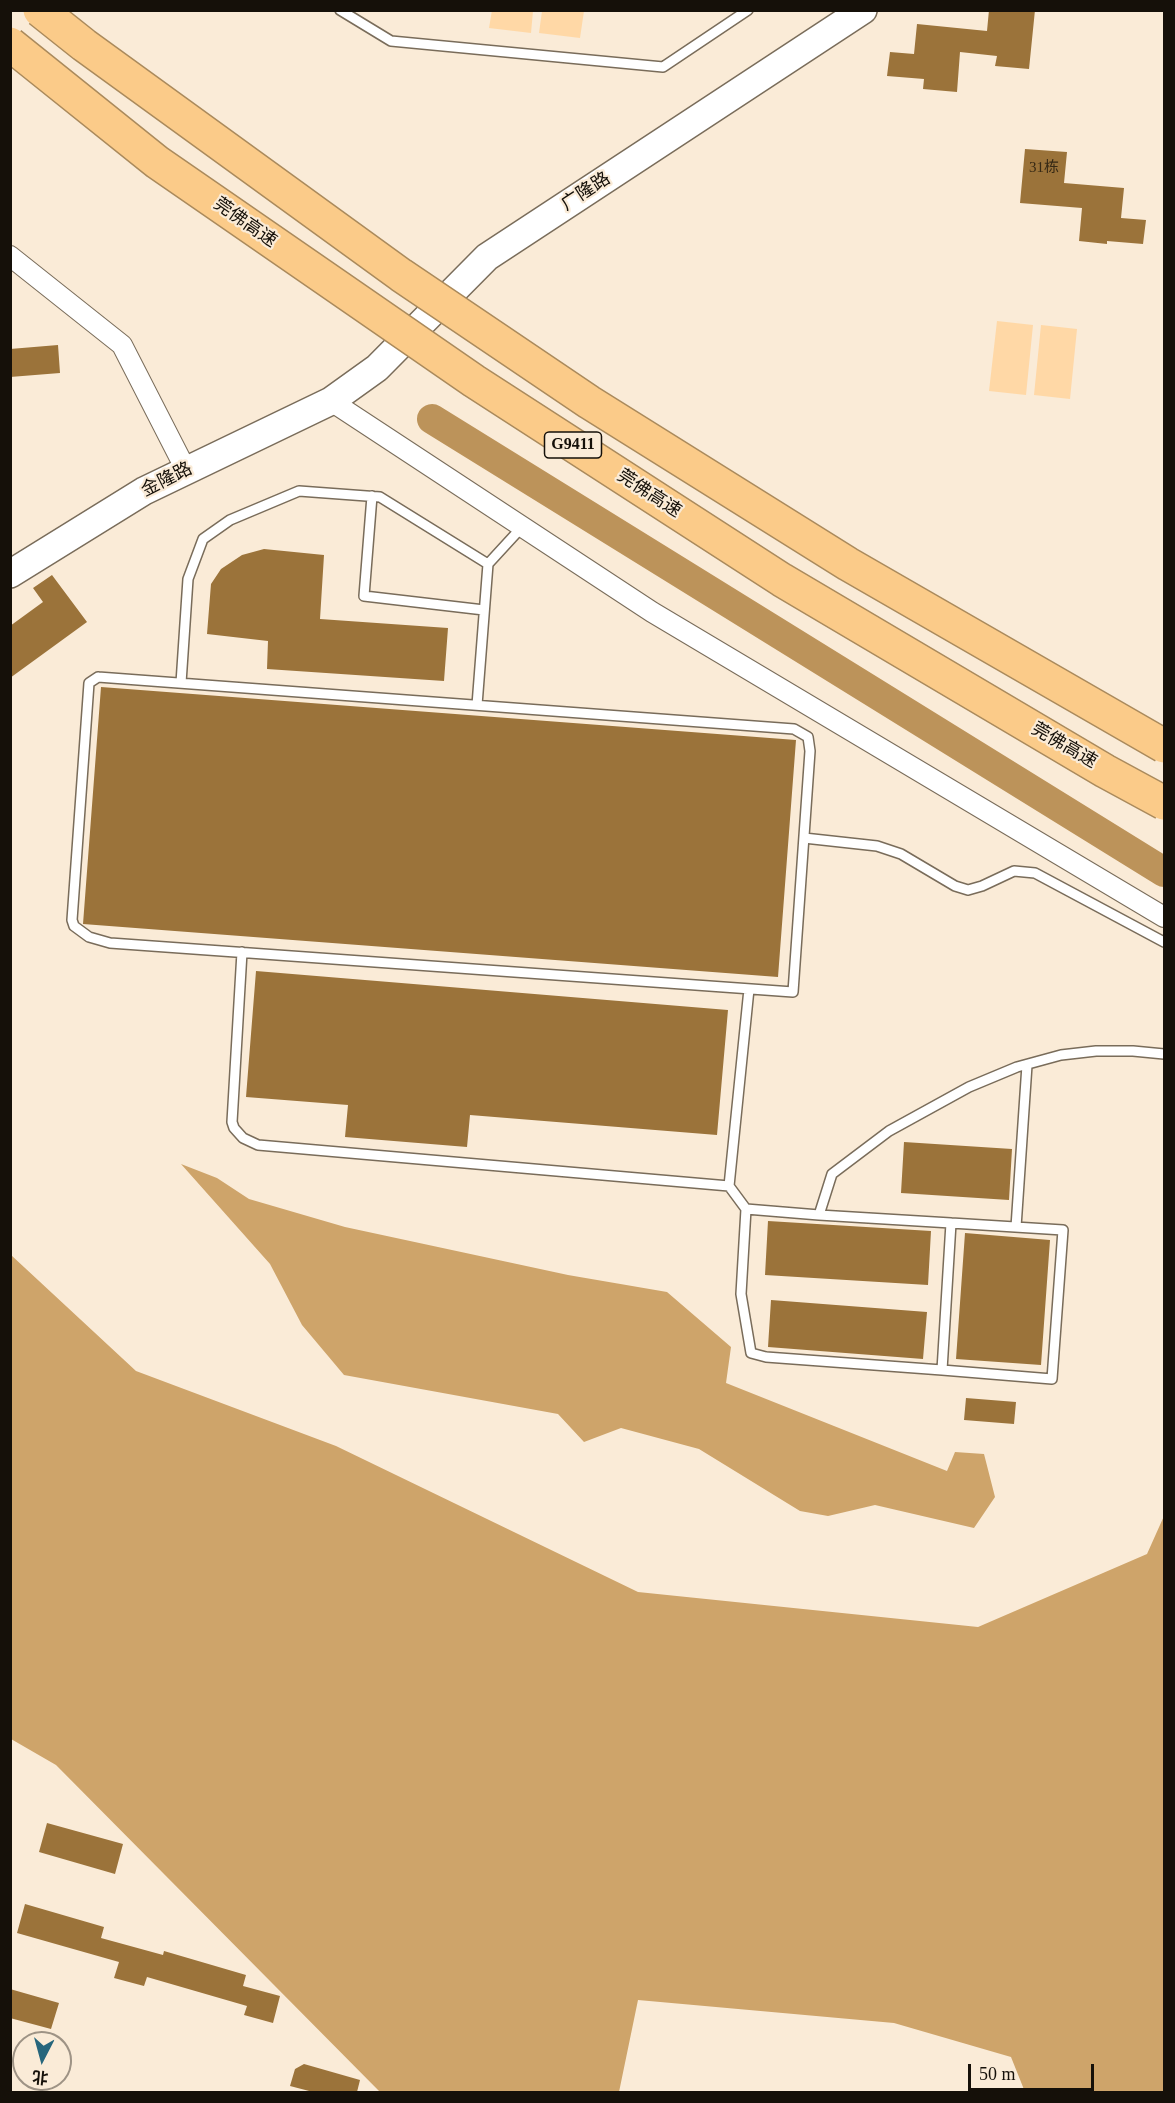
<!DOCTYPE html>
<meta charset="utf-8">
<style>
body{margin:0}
#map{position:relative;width:1175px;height:2103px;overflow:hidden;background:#faebd7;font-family:"Times New Roman","Noto Sans SC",serif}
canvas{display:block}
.frame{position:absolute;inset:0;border:12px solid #151009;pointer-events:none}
.north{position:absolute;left:12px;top:2031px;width:60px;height:60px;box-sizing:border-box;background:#faebd7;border:2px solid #9e9385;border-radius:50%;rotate:186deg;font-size:16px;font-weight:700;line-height:24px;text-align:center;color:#151009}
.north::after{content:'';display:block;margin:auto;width:21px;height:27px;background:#27667c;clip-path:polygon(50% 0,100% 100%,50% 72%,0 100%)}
.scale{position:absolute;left:968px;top:2064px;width:126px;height:27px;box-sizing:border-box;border:3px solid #151009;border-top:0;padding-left:8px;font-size:18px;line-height:21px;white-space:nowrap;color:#151009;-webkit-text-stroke:4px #faebd7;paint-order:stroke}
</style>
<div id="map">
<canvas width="1175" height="2103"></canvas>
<div class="frame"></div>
<div class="north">北</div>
<div class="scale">50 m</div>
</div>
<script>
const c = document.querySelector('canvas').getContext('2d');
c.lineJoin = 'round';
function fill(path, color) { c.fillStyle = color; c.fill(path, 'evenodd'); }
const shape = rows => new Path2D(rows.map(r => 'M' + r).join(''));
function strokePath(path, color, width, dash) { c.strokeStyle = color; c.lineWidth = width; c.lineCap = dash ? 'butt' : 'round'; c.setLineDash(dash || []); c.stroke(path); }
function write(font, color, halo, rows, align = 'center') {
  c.font = font + ' "Times New Roman","Noto Sans SC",serif'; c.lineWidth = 4.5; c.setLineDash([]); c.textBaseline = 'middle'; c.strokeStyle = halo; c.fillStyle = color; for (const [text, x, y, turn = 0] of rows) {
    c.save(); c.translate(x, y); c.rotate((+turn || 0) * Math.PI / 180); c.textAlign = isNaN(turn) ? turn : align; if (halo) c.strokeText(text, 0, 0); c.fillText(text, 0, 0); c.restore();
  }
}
fill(shape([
 [492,10,533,11,531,33,489,28],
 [542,11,584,11,580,38,539,33],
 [997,321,1033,325,1026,395,989,391],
 [1041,325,1077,329,1070,399,1034,395]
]), '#ffd8a6');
fill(shape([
 [181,1164,217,1178,249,1199,345,1227,568,1275,667,1292,731,1347,726,1383,947,1471,955,1452,984,1454,995,1497,974,1528,875,1505,828,1516,800,1511,699,1449,621,1428,584,1442,558,1414,344,1375,302,1325,270,1264],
 [11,1255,136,1371,336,1446,638,1592,978,1627,1147,1554,1164,1516,1164,2092,1025,2092,1011,2057,894,2023,638,2000,619,2092,380,2092,56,1765,11,1739]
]), '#cea46a');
strokePath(shape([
 [432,419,1164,872]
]), '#bc935a', 30);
fill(shape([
 [989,10,1035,10,1029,69,995,66,997,56,960,52,957,92,923,89,924,79,887,76,890,52,914,54,917,24,987,31],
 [1025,149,1067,152,1064,183,1124,188,1121,218,1146,220,1143,244,1107,241,1107,244,1079,241,1082,208,1020,203],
 [58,345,60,373,10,377,10,349],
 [264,549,324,555,320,619,448,628,444,681,267,669,268,641,207,634,211,584,221,569,242,555],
 [52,575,87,622,10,678,10,626,43,602,33,588],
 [101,687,796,740,778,977,83,924],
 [256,971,728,1010,717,1135,470,1115,467,1147,345,1137,348,1105,246,1097],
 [904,1142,1012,1149,1009,1200,901,1193],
 [768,1221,931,1231,928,1285,765,1275],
 [965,1233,1050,1240,1041,1365,956,1359],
 [771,1300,927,1312,923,1359,768,1347],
 [966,1398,1016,1402,1014,1424,964,1420],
 [47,1823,123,1844,115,1874,39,1852],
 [25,1904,104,1927,101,1938,163,1955,164,1951,246,1975,243,1986,280,1996,273,2023,244,2015,247,2006,147,1977,144,1986,114,1978,119,1962,17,1933],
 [10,1989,59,2003,51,2029,10,2018],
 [304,2064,360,2080,357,2092,313,2092,290,2086,295,2069]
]), '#9b733a');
const service = shape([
 [340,10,391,41,663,67,748,10],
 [372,496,364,596,484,610],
 [98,677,794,729,808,737,810,751,793,992,110,943,89,937,74,926,72,920,89,683,98,677],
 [181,683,188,579,203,539,230,520,299,491,380,497,488,564],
 [477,705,488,564,522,527],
 [804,838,877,846,901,854,955,886,968,890,982,886,1014,871,1035,873,1164,942],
 [242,952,232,1122,234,1128,243,1138,258,1145,729,1186,749,989],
 [729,1186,746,1209,819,1215,951,1223,1063,1230,1052,1379,942,1370,951,1223],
 [746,1209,741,1294,751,1353,766,1357,942,1370],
 [819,1215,832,1174,889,1131,969,1087,1017,1067,1061,1055,1096,1051,1133,1051,1164,1054],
 [1016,1227,1027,1065]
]);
const minor = shape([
 [10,256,122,345,186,470],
 [331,401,652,612,1164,917]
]);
const secondary = shape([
 [10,574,144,491,331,401,377,368,487,257,863,10]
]);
strokePath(service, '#796c5a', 12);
strokePath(minor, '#796c5a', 22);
strokePath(secondary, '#796c5a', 30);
strokePath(service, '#fff', 9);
strokePath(minor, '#fff', 20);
strokePath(secondary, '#fff', 27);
const motorwayBridge = shape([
 [40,10,84,45,401,275,589,402,848,564,1164,746],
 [10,44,157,162,474,381,782,580,1105,771,1164,803]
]);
strokePath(motorwayBridge, '#aa8a5c', 36, []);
strokePath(motorwayBridge, '#fbcb89', 33);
write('15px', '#362915', null, [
 ["31栋",1044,168]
]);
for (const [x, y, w] of [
 [573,445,57]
]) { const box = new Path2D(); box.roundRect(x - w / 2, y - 13, w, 26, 4.5); c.fillStyle = '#faebd7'; c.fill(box); strokePath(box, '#151009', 1.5); }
write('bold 16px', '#151009', null, [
 ["G9411",573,445]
]);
write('18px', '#151009', '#faebd7', [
 ["广隆路",586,192,-33],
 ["莞佛高速",245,223,35],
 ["金隆路",167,480,-27],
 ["莞佛高速",649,494,33],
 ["莞佛高速",1064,746,30]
]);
</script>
